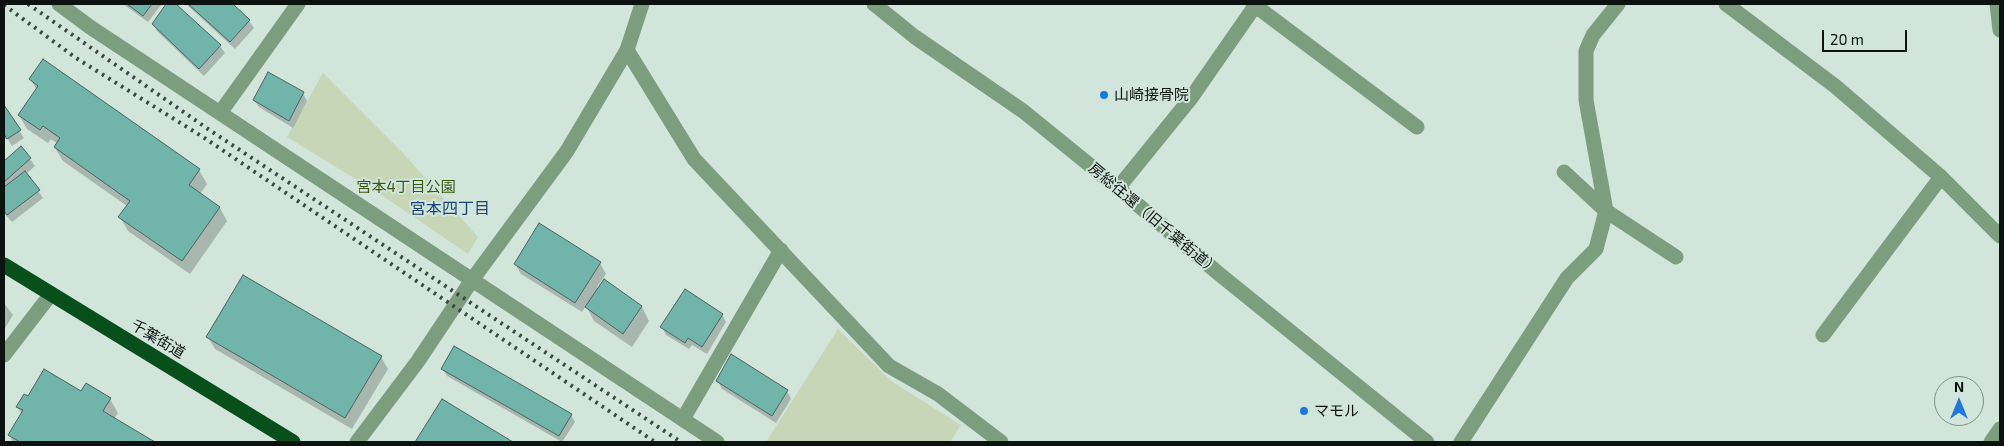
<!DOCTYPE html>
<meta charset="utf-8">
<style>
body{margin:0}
#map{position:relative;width:2004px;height:446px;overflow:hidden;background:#d1e5db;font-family:"Exo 2",sans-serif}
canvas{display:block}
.frame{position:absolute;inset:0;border:5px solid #0c120f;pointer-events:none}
.north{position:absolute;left:1934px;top:376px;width:50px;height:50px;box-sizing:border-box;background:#d1e5db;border:1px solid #829189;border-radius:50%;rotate:0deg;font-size:14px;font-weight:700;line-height:20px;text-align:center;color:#0c120f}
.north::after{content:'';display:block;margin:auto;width:18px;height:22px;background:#1e78e2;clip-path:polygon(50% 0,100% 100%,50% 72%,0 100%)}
.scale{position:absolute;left:1822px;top:30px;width:85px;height:22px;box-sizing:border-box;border:2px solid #0c120f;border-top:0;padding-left:6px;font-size:15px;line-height:18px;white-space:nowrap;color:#0c120f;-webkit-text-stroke:4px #d1e5db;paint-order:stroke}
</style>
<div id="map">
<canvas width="2004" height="446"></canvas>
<div class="frame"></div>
<div class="north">N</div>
<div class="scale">20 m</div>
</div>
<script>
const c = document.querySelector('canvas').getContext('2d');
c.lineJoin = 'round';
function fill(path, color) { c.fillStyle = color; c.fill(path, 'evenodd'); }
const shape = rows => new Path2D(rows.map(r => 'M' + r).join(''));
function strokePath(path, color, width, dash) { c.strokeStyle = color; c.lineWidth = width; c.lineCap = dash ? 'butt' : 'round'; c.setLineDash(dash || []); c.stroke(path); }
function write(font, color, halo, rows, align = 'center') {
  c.font = font + ' "Exo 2","Noto Sans JP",sans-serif'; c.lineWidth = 4; c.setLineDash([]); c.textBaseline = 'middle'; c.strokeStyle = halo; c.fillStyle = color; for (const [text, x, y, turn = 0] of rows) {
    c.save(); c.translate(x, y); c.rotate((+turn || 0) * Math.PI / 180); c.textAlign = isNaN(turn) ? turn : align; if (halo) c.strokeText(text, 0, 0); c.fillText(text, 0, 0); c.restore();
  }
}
fill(shape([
 [323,73,403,153,478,237,468,254,377,192,287,137],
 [838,329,891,381,961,425,950,442,766,442]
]), '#c6d6b6');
fill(shape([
 [123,4,162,4,148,22],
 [167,4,175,4,220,46,225,53,204,76,157,31,153,24],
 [186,4,231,4,249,21,254,28,235,49],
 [43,61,199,170,207,184,200,194,220,208,227,221,190,274,128,231,120,217,127,206,63,161,55,148,58,144,51,139,48,143,27,129,19,115,37,90,30,79],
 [303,93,307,101,293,128,259,107,254,100],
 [4,107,24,138,12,146,7,138,4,140],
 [21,147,35,166,26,174,43,198,12,222,4,213,4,162],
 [600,263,606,274,597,287,599,289,604,281,642,307,649,321,632,347,594,321,586,306,582,312,521,274,515,264],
 [4,303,13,315,4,330],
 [722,314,726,322,707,354,692,345,689,349,666,335,662,327],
 [208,337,381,357,388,369,352,429,215,349],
 [443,369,571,415,575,422,562,442,447,376],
 [718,381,787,391,791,399,776,423,722,389],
 [82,393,110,399,118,413,114,419,153,442,13,442,9,435,22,414,17,407,28,398],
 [442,400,510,442,416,442]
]), '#0003');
const building = shape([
 [127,4,152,4,143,16,127,4],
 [166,4,176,4,221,45,199,69,152,24,166,4],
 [188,4,233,4,250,20,230,42,188,4],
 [43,59,200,169,189,185,220,207,182,261,118,217,130,201,54,147,60,138,43,126,40,130,18,115,38,86,29,79,43,59],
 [268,72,304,92,289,121,253,100,268,72],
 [4,105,21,130,7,139,4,134,4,105],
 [21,146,31,158,4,182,4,161,21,146],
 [25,171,40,190,7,215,4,211,4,187,25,171],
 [539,223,601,262,575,303,514,264,539,223],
 [243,275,382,356,345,418,206,337,243,275],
 [604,279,642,306,623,334,585,307,604,279],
 [685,289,723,314,702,347,688,338,685,343,660,327,685,289],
 [454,346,572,414,559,436,441,369,454,346],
 [731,354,788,390,772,416,716,381,731,354],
 [44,369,81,391,86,383,111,398,103,411,155,442,20,442,8,435,23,410,16,407,24,394,28,396,44,369],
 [442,399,513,442,415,442,442,399]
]);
fill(building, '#71b5aa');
strokePath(building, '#4e625e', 1);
strokePath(shape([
 [59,4,90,27,717,442],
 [874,4,915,37,1023,111,1118,188,1218,273,1427,442],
 [1253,4,1417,127],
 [1726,4,1835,86,1941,177,2000,236],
 [1997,4,2000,30],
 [627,50,694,159,889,366,938,394,1001,442],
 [220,113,298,4],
 [1564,172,1606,211,1676,257],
 [1118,188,1191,98,1255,6],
 [1823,335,1941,177],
 [4,355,51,294],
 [683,419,781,250],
 [357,442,418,361,472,280,567,151,627,50,642,4],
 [1461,442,1567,278,1596,249,1606,211,1586,100,1586,51,1593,35,1618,4],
 [1991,442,2000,429]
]), '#7c9e7f', 15);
strokePath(shape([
 [4,265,293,442]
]), '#084f1c', 15);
strokePath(shape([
 [28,4,208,129,681,442],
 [4,5,76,58,203,137,655,442]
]), '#3d4742', 4, [2.5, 5]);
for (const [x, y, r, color] of [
 [1104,95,5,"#1e78e2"],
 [1304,411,5,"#1e78e2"]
]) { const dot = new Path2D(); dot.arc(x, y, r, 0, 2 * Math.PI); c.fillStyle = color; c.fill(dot); strokePath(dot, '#d1e5db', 2); }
write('15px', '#0c120f', '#d1e5db', [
 ["山崎接骨院",1114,95],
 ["マモル",1314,411]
], 'left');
write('15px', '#3b5711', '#d1e5db', [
 ["宮本4丁目公園",406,187]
]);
write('15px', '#0c120f', '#d1e5db', [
 ["房総往還（旧千葉街道）",1154,219,40],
 ["千葉街道",158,339,31]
]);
write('16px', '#1b4478', '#d1e5db', [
 ["宮本四丁目",450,209]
]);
</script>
